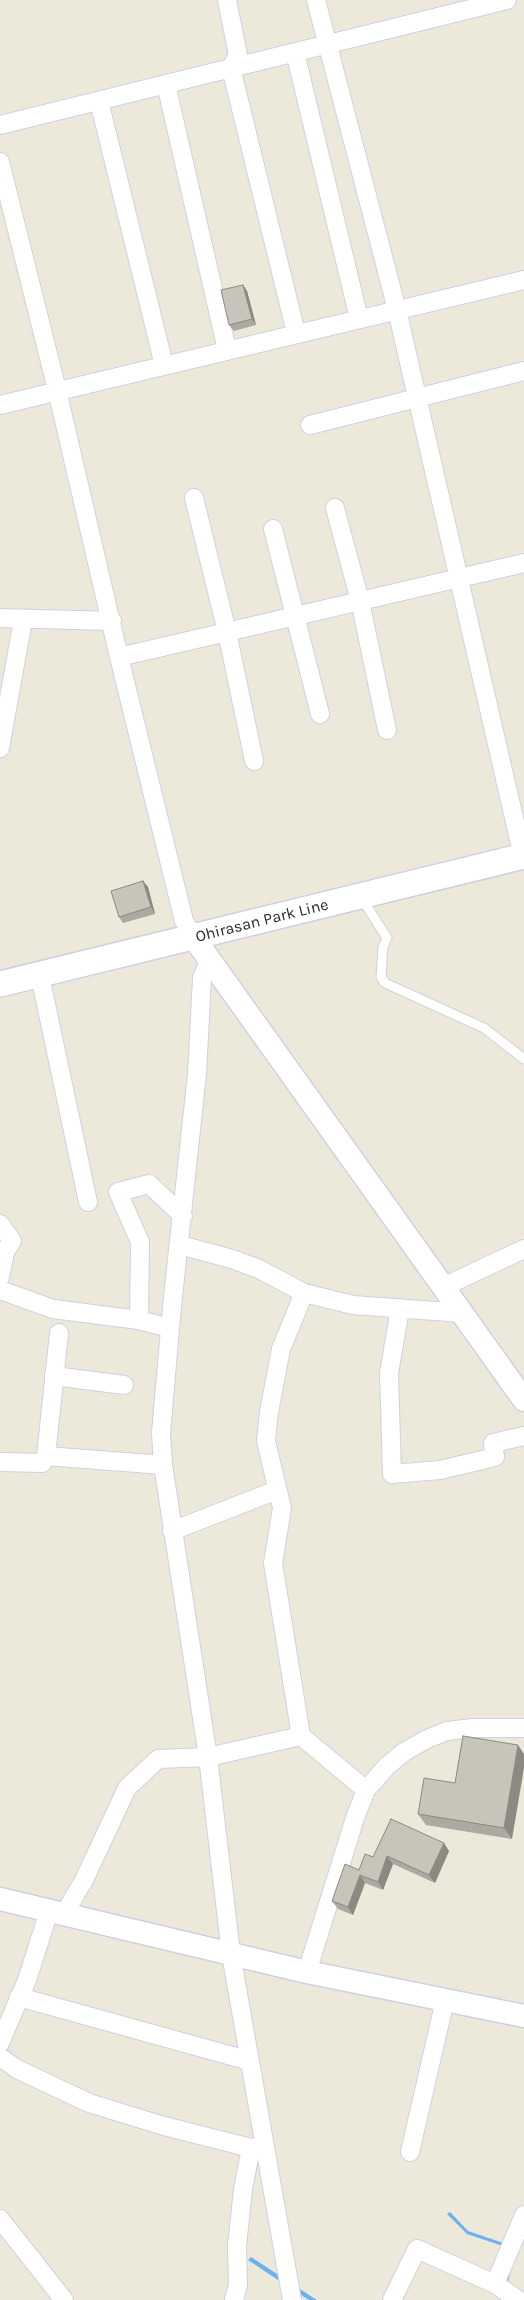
<!DOCTYPE html>
<style>
body{margin:0}
canvas{display:block;background:#ece8da}
</style>
<canvas width="524" height="2300"></canvas>
<script>
const c = document.querySelector('canvas').getContext('2d');
c.lineJoin = 'round';
function fill(path, color) { c.fillStyle = color; c.fill(path, 'evenodd'); }
const shape = rows => new Path2D(rows.map(r => 'M' + r).join(''));
function strokePath(path, color, width, dash) { c.strokeStyle = color; c.lineWidth = width; c.lineCap = dash ? 'butt' : 'round'; c.setLineDash(dash || []); c.stroke(path); }
function write(font, color, halo, rows, align = 'center') {
  c.font = font + ' Karla,sans-serif'; c.lineWidth = 5; c.setLineDash([]); c.textBaseline = 'middle'; c.strokeStyle = halo; c.fillStyle = color; for (const [text, x, y, turn = 0] of rows) {
    c.save(); c.translate(x, y); c.rotate((+turn || 0) * Math.PI / 180); c.textAlign = isNaN(turn) ? turn : align; if (halo) c.strokeText(text, 0, 0); c.fillText(text, 0, 0); c.restore();
  }
}
fill(shape([
 [450,2212,468,2231,509,2245,515,2252,504,2300,500,2300,512,2252,506,2247,467,2234,447,2214],
 [251,2257,309,2295,317,2300,309,2300,293,2290,248,2260]
]), '#6bb0f0');
const service = shape([
 [361,897,387,938,383,947,381,977,385,983,484,1028,524,1059]
]);
const minor = shape([
 [227,0,238,55,231,68,296,333],
 [316,0,397,310,523,857],
 [295,52,359,319],
 [166,84,227,350],
 [99,101,164,365],
 [0,125,507,0],
 [0,162,57,390,119,657,184,921,194,938],
 [0,405,524,280],
 [310,425,524,371],
 [194,498,227,632,254,761],
 [335,508,360,601,387,730],
 [273,529,320,714],
 [0,618,112,621],
 [119,657,524,563],
 [0,748,23,620],
 [210,959,202,978,197,1074,172,1306,161,1433,163,1465,208,1757,231,1954,292,2300],
 [40,976,88,1202],
 [0,1224,12,1241,5,1252,0,1277],
 [180,1245,232,1259,259,1269,304,1293,353,1305,462,1313],
 [443,1287,524,1249],
 [0,1290,53,1309,139,1320,170,1328],
 [304,1293,281,1349,269,1412,266,1441,282,1508,273,1563,301,1736,366,1790],
 [400,1309,389,1373,392,1474,440,1470,495,1457,493,1443,524,1436],
 [139,1320,140,1242,118,1192,149,1184,183,1216],
 [59,1333,46,1456,163,1465],
 [54,1376,124,1385],
 [0,1462,42,1463,46,1456],
 [172,1531,277,1490],
 [64,1914,84,1880,127,1788,158,1759,208,1757,301,1736],
 [307,1972,355,1818,366,1790,387,1766,404,1752,427,1739,447,1731,473,1728,524,1728],
 [19,1997,250,2061],
 [0,2043,27,1980,49,1911],
 [0,2057,17,2069,89,2103,164,2126,251,2148],
 [410,2152,445,2000],
 [0,2219,64,2300],
 [495,2284,524,2215],
 [234,2300,238,2285,237,2246,243,2189,251,2148,262,2146],
 [392,2300,417,2249,495,2284,518,2300]
]);
const tertiary = shape([
 [194,938,524,1400],
 [0,1899,307,1972,524,2016]
]);
const secondary = shape([
 [0,984,524,856]
]);
strokePath(service, '#d0d0e2', 11);
strokePath(minor, '#d0d0e2', 20);
strokePath(tertiary, '#d0d0e2', 25);
strokePath(secondary, '#d0d0e2', 28);
strokePath(service, '#fff', 9);
strokePath(minor, '#fff', 18);
strokePath(tertiary, '#fff', 22);
strokePath(secondary, '#fff', 25);
fill(shape([
 [243,285,247,291,256,325,234,331,229,325],
 [143,881,148,887,155,914,123,923,119,917],
 [463,1736,512,1839,426,1825,418,1814,455,1783],
 [449,1851,435,1883,393,1864,383,1890,365,1883,353,1915,338,1909,332,1901,373,1857]
]), '#aba9a0');
fill(shape([
 [243,285,247,291,256,325,252,319],
 [143,881,148,887,155,914,151,907],
 [518,1745,524,1754,524,1768,512,1839,504,1828],
 [444,1843,449,1851,435,1883,429,1875],
 [387,1856,393,1864,383,1890,378,1882],
 [360,1875,365,1883,353,1915,348,1907]
]), '#8b8982');
const building = shape([
 [243,285,252,319,229,325,221,290,243,285],
 [143,881,151,907,119,917,111,891,143,881],
 [463,1736,518,1745,504,1828,418,1814,424,1778,455,1783,463,1736],
 [391,1819,444,1843,429,1875,387,1856,378,1882,360,1875,348,1907,332,1901,345,1864,359,1870,365,1854,373,1857,391,1819]
]);
fill(building, '#c7c4ba');
strokePath(building, '#8b8982', 1);
write('16px', '#292929', '#fff', [
 ["Ohirasan Park Line",262,921,-14]
]);
</script>
